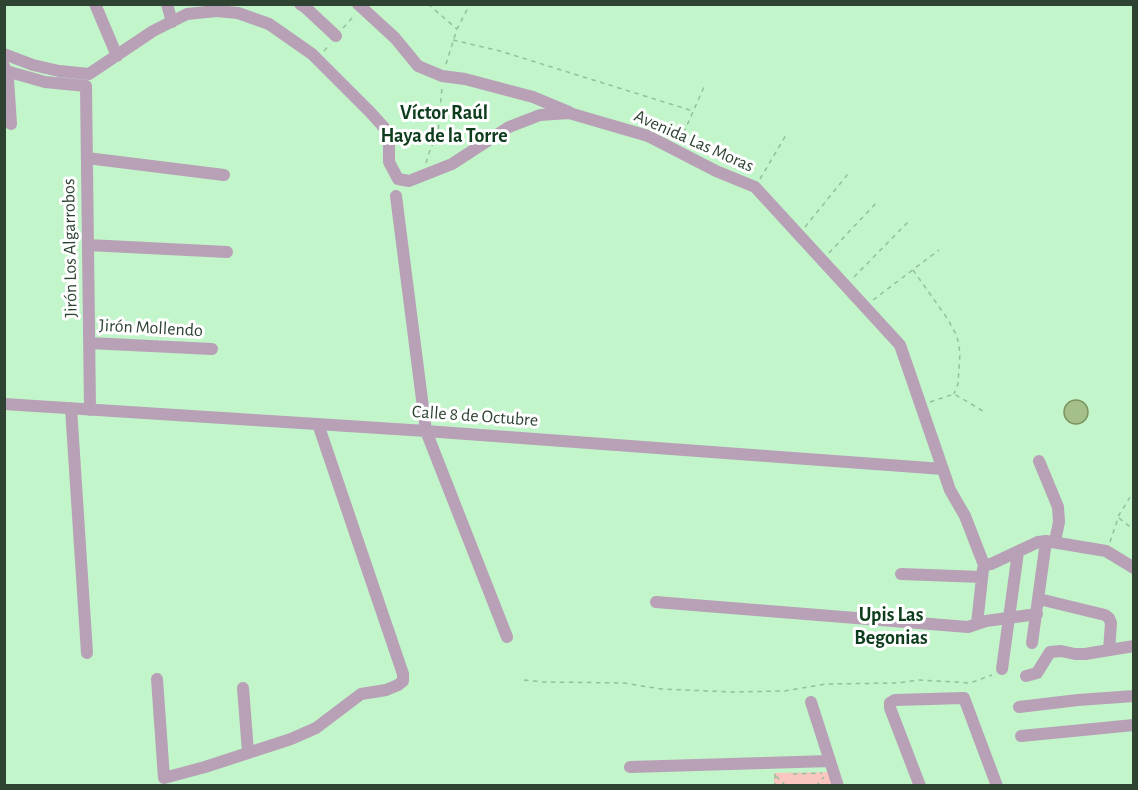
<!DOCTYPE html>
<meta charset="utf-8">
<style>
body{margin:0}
#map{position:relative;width:1138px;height:790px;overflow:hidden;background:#c2f5ca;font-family:"Alegreya Sans",sans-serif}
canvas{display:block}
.frame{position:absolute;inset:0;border:6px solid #2e4332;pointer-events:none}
</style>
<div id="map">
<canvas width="1138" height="790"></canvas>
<div class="frame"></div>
</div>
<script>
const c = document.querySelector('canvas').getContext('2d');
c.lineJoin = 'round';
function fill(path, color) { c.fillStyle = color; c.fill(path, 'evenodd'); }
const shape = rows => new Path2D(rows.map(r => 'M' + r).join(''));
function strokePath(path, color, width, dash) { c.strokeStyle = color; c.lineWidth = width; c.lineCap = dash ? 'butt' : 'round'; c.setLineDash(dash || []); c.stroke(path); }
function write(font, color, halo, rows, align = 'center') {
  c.font = font + ' "Alegreya Sans",sans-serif'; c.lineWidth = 6; c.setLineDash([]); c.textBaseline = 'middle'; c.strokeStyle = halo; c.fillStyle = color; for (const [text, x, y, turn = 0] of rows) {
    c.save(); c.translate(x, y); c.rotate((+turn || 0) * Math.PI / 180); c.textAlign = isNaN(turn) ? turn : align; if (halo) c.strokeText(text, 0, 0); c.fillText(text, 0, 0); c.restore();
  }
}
fill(shape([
 [828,772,832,785,774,785,774,773]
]), '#f9c7bf');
const building = shape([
 '1064 412a12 12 0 1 1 24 0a12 12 0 1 1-24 0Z'
]);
fill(building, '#a4bf8a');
strokePath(building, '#7a9360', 1.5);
strokePath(shape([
 [428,4,457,29],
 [343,28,354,16],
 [453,40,500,51,693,111],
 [324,51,330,44],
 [446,64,457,29,470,4],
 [680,141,704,87],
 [426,163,430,150,438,133,442,87],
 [760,179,786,135],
 [805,227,848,174],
 [829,253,878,201],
 [913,270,947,318,957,336,960,353,958,384,954,394],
 [854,277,908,222],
 [873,300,939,250],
 [930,402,954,394,983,411],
 [1119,518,1134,530],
 [1110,542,1119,515,1134,491],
 [524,680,544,682,624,683,661,689,733,692,785,691,826,684,897,683,919,680,970,683,992,675],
 [775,774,775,786],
 [793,774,822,773],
 [776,776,786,786],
 [816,786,824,777]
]), '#96bf9c', 1.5, [4.5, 4.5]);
strokePath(shape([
 [95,4,117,56],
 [167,4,172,22],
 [300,4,306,8,336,36],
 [358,4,395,38,418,66,442,76,465,79,533,97,569,112],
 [4,54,33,65,59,71,89,74,153,31,187,14,216,11,238,13,269,24,312,54,371,113,389,133,389,162,398,179,409,181,452,164,509,127,540,115,569,113,648,136,716,171,755,187,900,345,950,490,965,516,984,565],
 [4,66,8,79,11,124],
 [6,71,45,82,86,86,90,410],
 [87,158,224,175],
 [396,196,426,431,507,637],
 [88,245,227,252],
 [89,343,212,349],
 [4,404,426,431,943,469],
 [71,408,87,653],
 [1039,461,1058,507,1059,522,1055,541],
 [984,565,991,564,1038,542,1046,541,1106,551,1134,568],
 [901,574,982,577],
 [1039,599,1105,615,1109,618,1111,623,1109,650],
 [656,602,968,627,986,621,1037,614],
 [977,624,983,569],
 [1032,643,1046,541],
 [1002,669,1018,552],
 [1026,676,1037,673,1050,652,1061,651,1075,654,1085,654,1134,646],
 [157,679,164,778,205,767,291,739,316,728,361,694,386,690,398,685,403,681,403,674,318,424],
 [243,688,248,752],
 [811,702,838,786],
 [1019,707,1078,700,1134,696],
 [1021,736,1134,725],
 [630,767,830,761],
 [920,786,890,708,890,703,895,700,964,698,997,786]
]), '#b8a0b6', 12);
write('18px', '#2e4332', '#fff', [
 ["Avenida Las Moras",694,141,24],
 ["Jirón Los Algarrobos",70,248,-91],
 ["Jirón Mollendo",151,328,3],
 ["Calle 8 de Octubre",475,416,4]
]);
write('bold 20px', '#0d3d1c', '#fff', [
 ["Víctor Raúl",444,113],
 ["Haya de la Torre",444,136],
 ["Upis Las",891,615],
 ["Begonias",891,638]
]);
</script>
